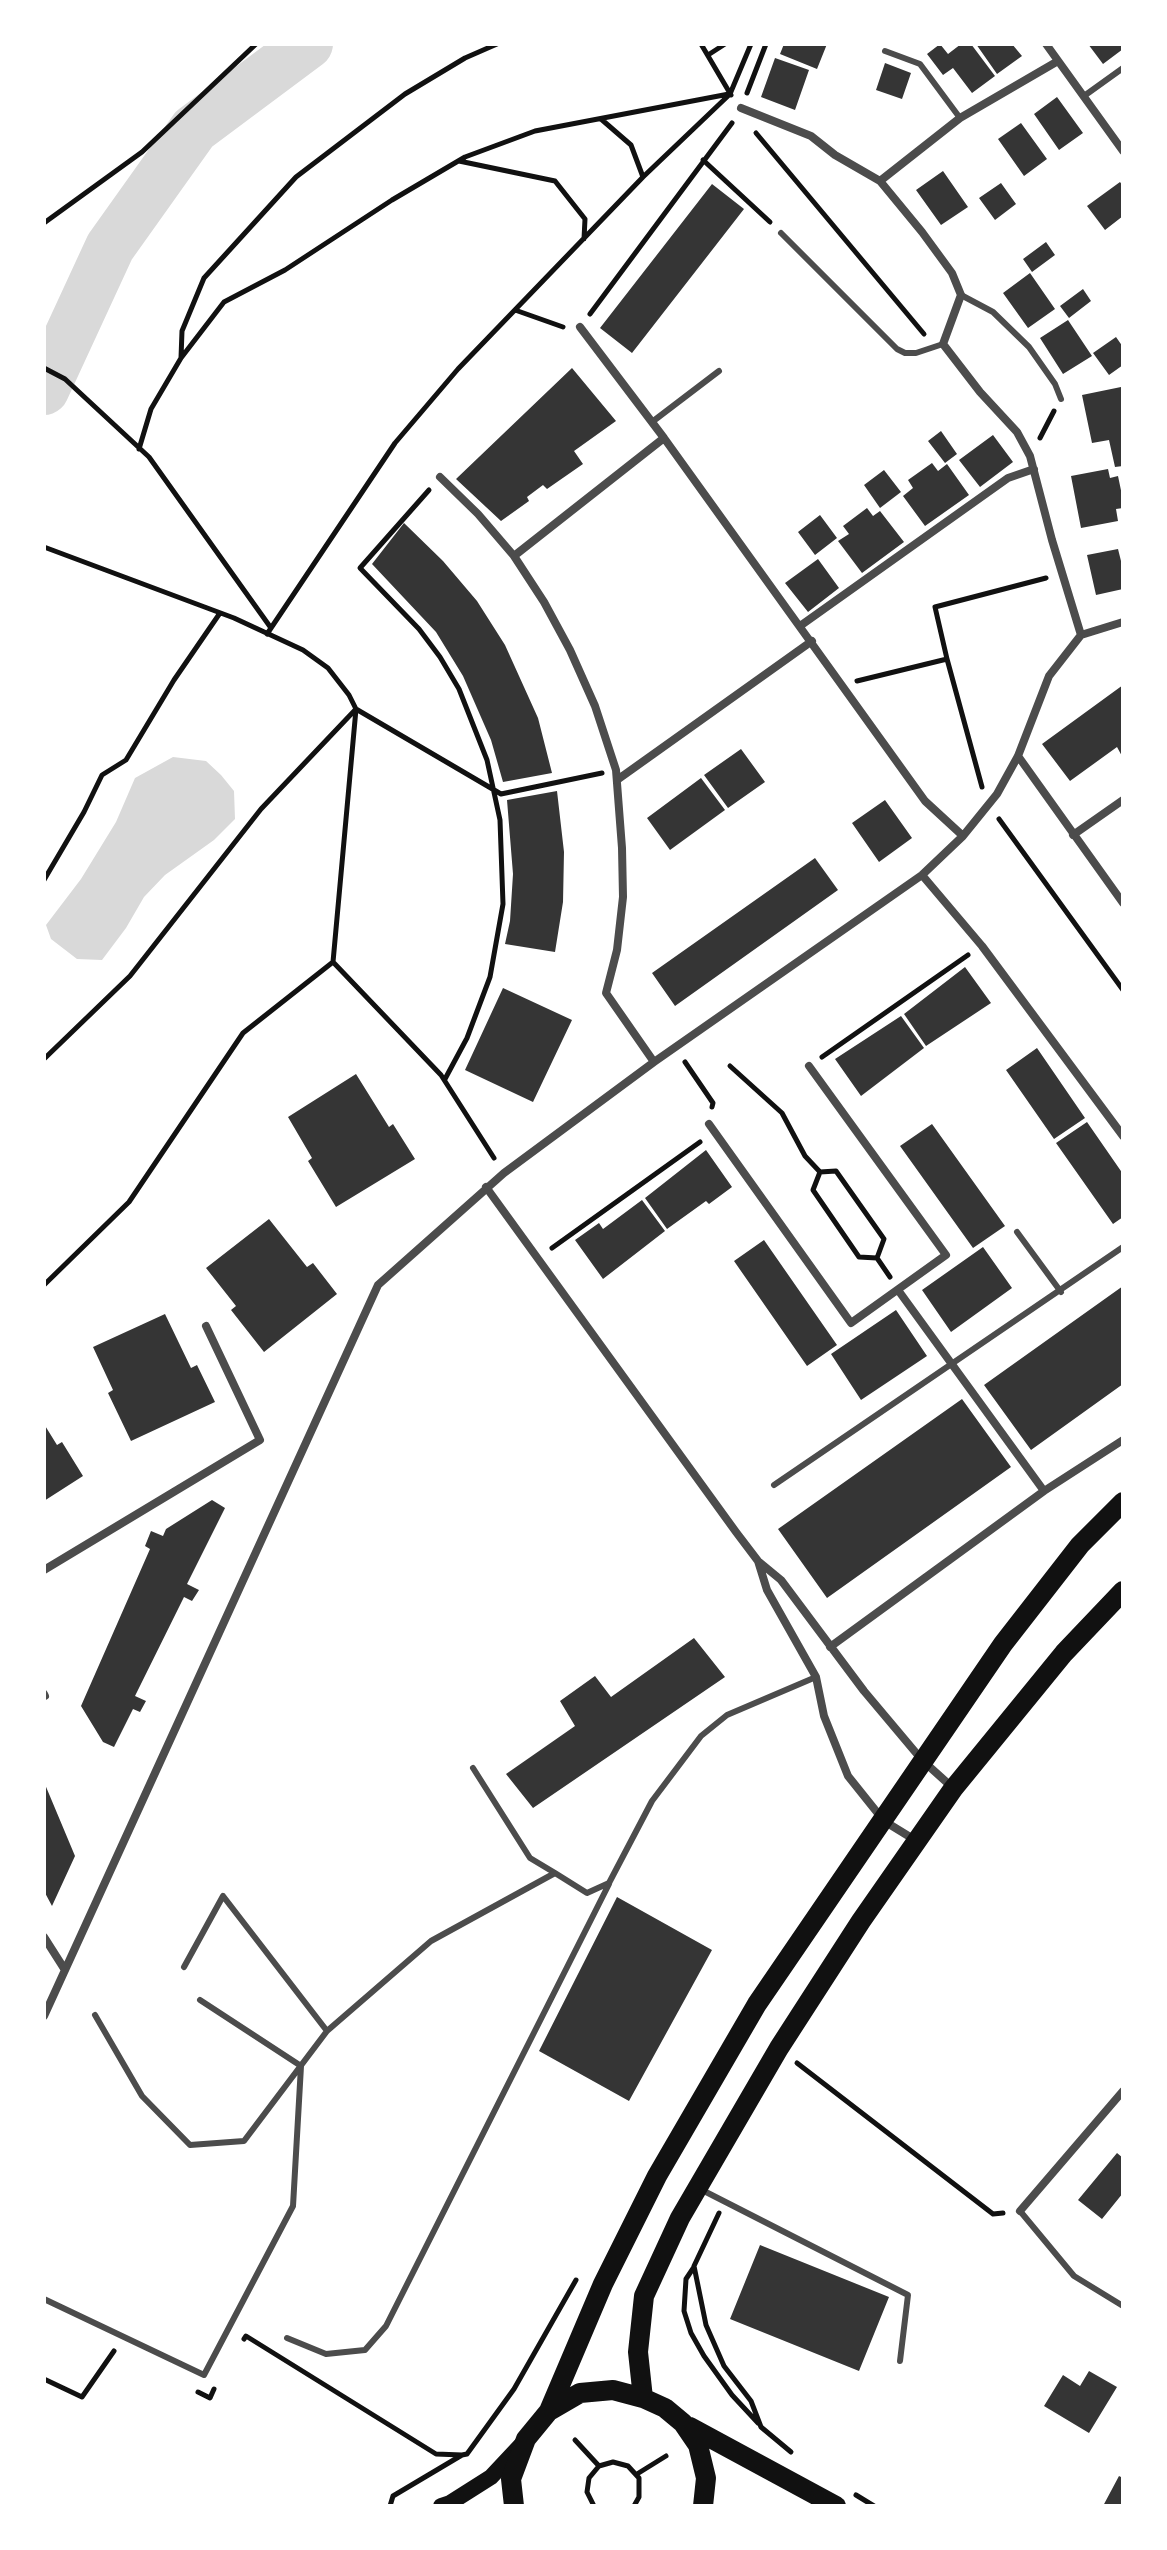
<!DOCTYPE html>
<style>
body{margin:0}
#map{position:relative;width:1167px;height:2550px;overflow:hidden;background:#fff;font-family:"Asap Condensed",sans-serif}
canvas{display:block}
.frame{position:absolute;inset:0;border:46px solid #fff;pointer-events:none}
</style>
<div id="map">
<canvas width="1167" height="2550"></canvas>
<div class="frame"></div>
</div>
<script>
const c = document.querySelector('canvas').getContext('2d');
c.lineJoin = 'round';
function fill(path, color) { c.fillStyle = color; c.fill(path, 'evenodd'); }
const shape = rows => new Path2D(rows.map(r => 'M' + r).join(''));
function strokePath(path, color, width, dash) { c.strokeStyle = color; c.lineWidth = width; c.lineCap = dash ? 'butt' : 'round'; c.setLineDash(dash || []); c.stroke(path); }
fill(shape([
 [173,757,206,761,221,775,234,791,235,819,214,840,165,875,144,897,126,928,102,960,77,959,51,939,46,925,81,879,116,822,135,778]
]), '#d9d9d9');
strokePath(shape([
 [44,390,110,247,194,129,308,44]
]), '#d9d9d9', 50);
fill(shape([
 [784,44,827,44,817,69,780,54],
 [940,44,948,54,961,44,971,44,995,76,972,93,953,68,943,75,927,54],
 [976,44,1012,44,1022,56,997,74],
 [1088,44,1123,44,1123,49,1103,64],
 [775,58,809,70,795,110,761,97],
 [885,63,911,73,902,99,876,90],
 [1057,97,1083,133,1059,150,1034,114],
 [1021,123,1047,159,1024,176,998,139],
 [943,171,968,207,941,225,916,190],
 [1120,182,1123,186,1123,216,1105,230,1087,206],
 [1001,183,1016,204,995,220,979,198],
 [712,184,744,209,632,353,600,328],
 [1046,242,1055,255,1032,272,1023,259],
 [1030,273,1055,309,1028,328,1003,293],
 [1083,289,1091,301,1069,318,1060,306],
 [1068,320,1092,356,1063,374,1040,338],
 [1116,337,1123,347,1123,365,1109,375,1093,353],
 [572,368,616,421,574,451,583,464,547,489,543,485,527,497,529,501,501,521,456,479],
 [1121,387,1123,466,1115,467,1109,440,1092,443,1082,395],
 [941,431,957,454,945,463,928,441],
 [993,435,1013,462,980,487,959,460],
 [932,463,938,471,947,464,969,495,925,526,903,496,913,488,908,480],
 [1108,469,1110,478,1118,476,1123,500,1123,508,1116,509,1118,521,1081,528,1071,476],
 [884,470,901,492,880,508,864,485],
 [867,508,873,516,880,511,904,542,862,573,838,541,849,534,843,526],
 [820,515,837,538,815,555,798,532],
 [404,523,443,561,477,601,505,645,538,718,552,773,503,782,491,740,463,676,436,632,372,564],
 [1118,549,1123,569,1123,589,1096,595,1087,555],
 [818,559,839,588,808,612,785,583],
 [1123,685,1123,758,1117,747,1070,781,1042,744],
 [741,749,765,782,728,808,704,775],
 [701,778,725,810,670,850,647,818],
 [557,791,564,852,563,902,555,952,505,944,510,921,513,874,507,800],
 [885,800,912,838,879,862,852,823],
 [815,858,838,890,675,1006,652,973],
 [965,967,991,1003,926,1046,904,1014],
 [503,988,572,1020,533,1102,465,1070],
 [901,1016,924,1048,861,1096,835,1059],
 [1037,1048,1085,1118,1054,1139,1006,1070],
 [356,1074,389,1127,393,1124,415,1159,336,1207,308,1161,312,1158,288,1117],
 [1087,1122,1123,1174,1123,1217,1113,1224,1056,1143],
 [932,1124,1005,1226,973,1248,900,1146],
 [706,1150,732,1187,709,1204,706,1201,667,1229,645,1198],
 [642,1200,665,1231,603,1279,575,1240,599,1223,603,1229],
 [269,1219,307,1267,313,1263,337,1294,264,1352,231,1310,236,1306,206,1268],
 [764,1240,837,1345,807,1366,734,1261],
 [983,1247,1012,1288,951,1332,922,1290],
 [1123,1286,1123,1384,1031,1450,984,1385],
 [896,1310,927,1356,861,1400,831,1354],
 [165,1314,191,1368,197,1365,215,1402,131,1441,108,1393,113,1390,93,1347],
 [962,1399,1011,1467,827,1598,778,1529],
 [44,1424,57,1445,62,1442,83,1476,44,1501],
 [212,1500,225,1508,187,1584,199,1590,192,1601,184,1597,135,1696,146,1701,140,1712,133,1709,114,1747,103,1742,81,1706,150,1549,145,1546,151,1531,163,1536,166,1529],
 [694,1638,725,1677,533,1808,506,1774,575,1726,560,1701,595,1676,611,1697],
 [44,1782,75,1856,52,1906,44,1891],
 [617,1897,712,1950,629,2101,539,2051],
 [1117,2153,1123,2158,1123,2193,1102,2219,1078,2200],
 [760,2245,889,2297,859,2371,730,2319],
 [1089,2371,1117,2387,1089,2433,1044,2406,1063,2375,1080,2386],
 [1119,2476,1123,2478,1123,2506,1103,2506]
]), '#353535');
strokePath(shape([
 [701,44,731,95],
 [708,55,725,44],
 [747,93,766,44],
 [601,119,631,145,643,177],
 [756,133,924,334],
 [703,160,770,222],
 [459,161,555,181,585,219,584,239],
 [44,223,142,152,256,44],
 [515,310,563,327],
 [590,314,732,123],
 [181,358,182,331,204,278,296,177,405,94,465,58,497,44],
 [44,368,65,379,149,457,271,628],
 [1040,438,1054,411],
 [139,449,151,409,181,358,224,302,285,270,392,200,465,157,535,131,729,94],
 [429,490,360,568,419,629,440,657,459,689,487,760,500,820,503,904,490,977,467,1038,445,1079],
 [44,547,234,618,303,650,328,668,349,695,356,709,501,794,602,773],
 [267,634,395,443,458,369,643,177,730,94,751,44],
 [947,659,935,607,1046,578],
 [857,681,947,659,982,787],
 [999,819,1123,990],
 [44,880,84,812,102,775,126,760,174,680,220,613],
 [333,962,356,709],
 [822,1057,968,955],
 [44,1059,130,976,261,809,356,709],
 [685,1062,713,1103,712,1107],
 [730,1066,782,1113,805,1156,820,1172,836,1171,884,1239,877,1258,890,1277],
 [820,1172,813,1190,859,1257,877,1258],
 [552,1248,700,1142],
 [44,1285,129,1202,243,1033,333,962,441,1075,494,1158],
 [797,2063,993,2214,1003,2213],
 [719,2213,694,2266,706,2325,724,2366,751,2401,761,2427,791,2452],
 [694,2267,686,2279,684,2311,691,2333,704,2356,732,2395,758,2423],
 [244,2339,246,2336,436,2454,462,2455],
 [44,2379,82,2397,114,2351],
 [198,2392,210,2398,214,2389],
 [575,2440,599,2466],
 [637,2474,666,2456],
 [856,2495,874,2506],
 [390,2506,393,2496,462,2455,467,2454,514,2389,576,2280],
 [594,2506,587,2492,589,2478,599,2466,613,2462,628,2466,639,2478,639,2497,634,2506]
]), '#111', 5);
strokePath(shape([
 [885,51,920,64,960,118],
 [1084,96,1123,68],
 [781,233,897,349,905,353,916,353,943,344],
 [961,295,993,312,1029,347,1055,384,1061,399],
 [652,422,719,371],
 [1017,1232,1061,1292],
 [774,1485,1123,1247],
 [473,1768,530,1858,555,1873],
 [184,1967,223,1896,327,2031],
 [95,2015,142,2096,190,2145,244,2141,327,2031,431,1941,555,1873,587,1893,609,1883,652,1801,701,1736,727,1715,816,1677],
 [702,2190,908,2295,900,2361],
 [1020,2211,1074,2276,1123,2306],
 [44,2299,204,2375,293,2206,301,2066,200,2000],
 [287,2338,326,2354,365,2350,386,2326,609,1884]
]), '#4c4c4c', 6);
strokePath(shape([
 [1046,44,1123,151],
 [741,108,811,136,835,155,880,181,922,232,952,273,961,295,943,344,980,392,1017,432,1030,456,1052,540,1081,635],
 [880,181,960,118,1058,61],
 [580,327,664,438,925,801,963,836],
 [440,477,478,514,514,556,544,602,570,650,595,706,616,770,622,848,623,897,617,950,606,993,654,1062],
 [514,556,664,438],
 [800,626,1008,478,1034,469],
 [1018,756,1123,903],
 [617,780,812,641],
 [1073,835,1123,800],
 [922,875,982,946,1123,1136],
 [709,1124,851,1323,946,1255,809,1066],
 [486,1187,736,1532,758,1561,781,1580,864,1691,922,1760,953,1788],
 [898,1290,1044,1491],
 [758,1561,767,1590,816,1677,824,1716,848,1776,884,1821,915,1840],
 [44,1570,260,1440,206,1326],
 [830,1647,1044,1491,1123,1440],
 [44,1694,45,1696],
 [44,1937,65,1970],
 [44,2016,378,1285,504,1173,654,1062,922,875,963,836,997,794,1018,756,1049,676,1081,635,1123,622],
 [1020,2211,1123,2091]
]), '#4c4c4c', 8);
strokePath(shape([
 [441,2506,450,2503,491,2477,521,2445]
]), '#111', 16);
strokePath(shape([
 [643,2398,638,2352,644,2296,680,2218,779,2048,861,1921,953,1789,1064,1653,1123,1591],
 [549,2411,603,2284,657,2176,757,2004,1003,1644,1080,1545,1123,1502],
 [690,2427,836,2506],
 [514,2506,511,2479,526,2439,549,2411,580,2393,613,2390,643,2398,665,2408,683,2423,698,2445,706,2478,703,2506]
]), '#111', 20);
</script>
